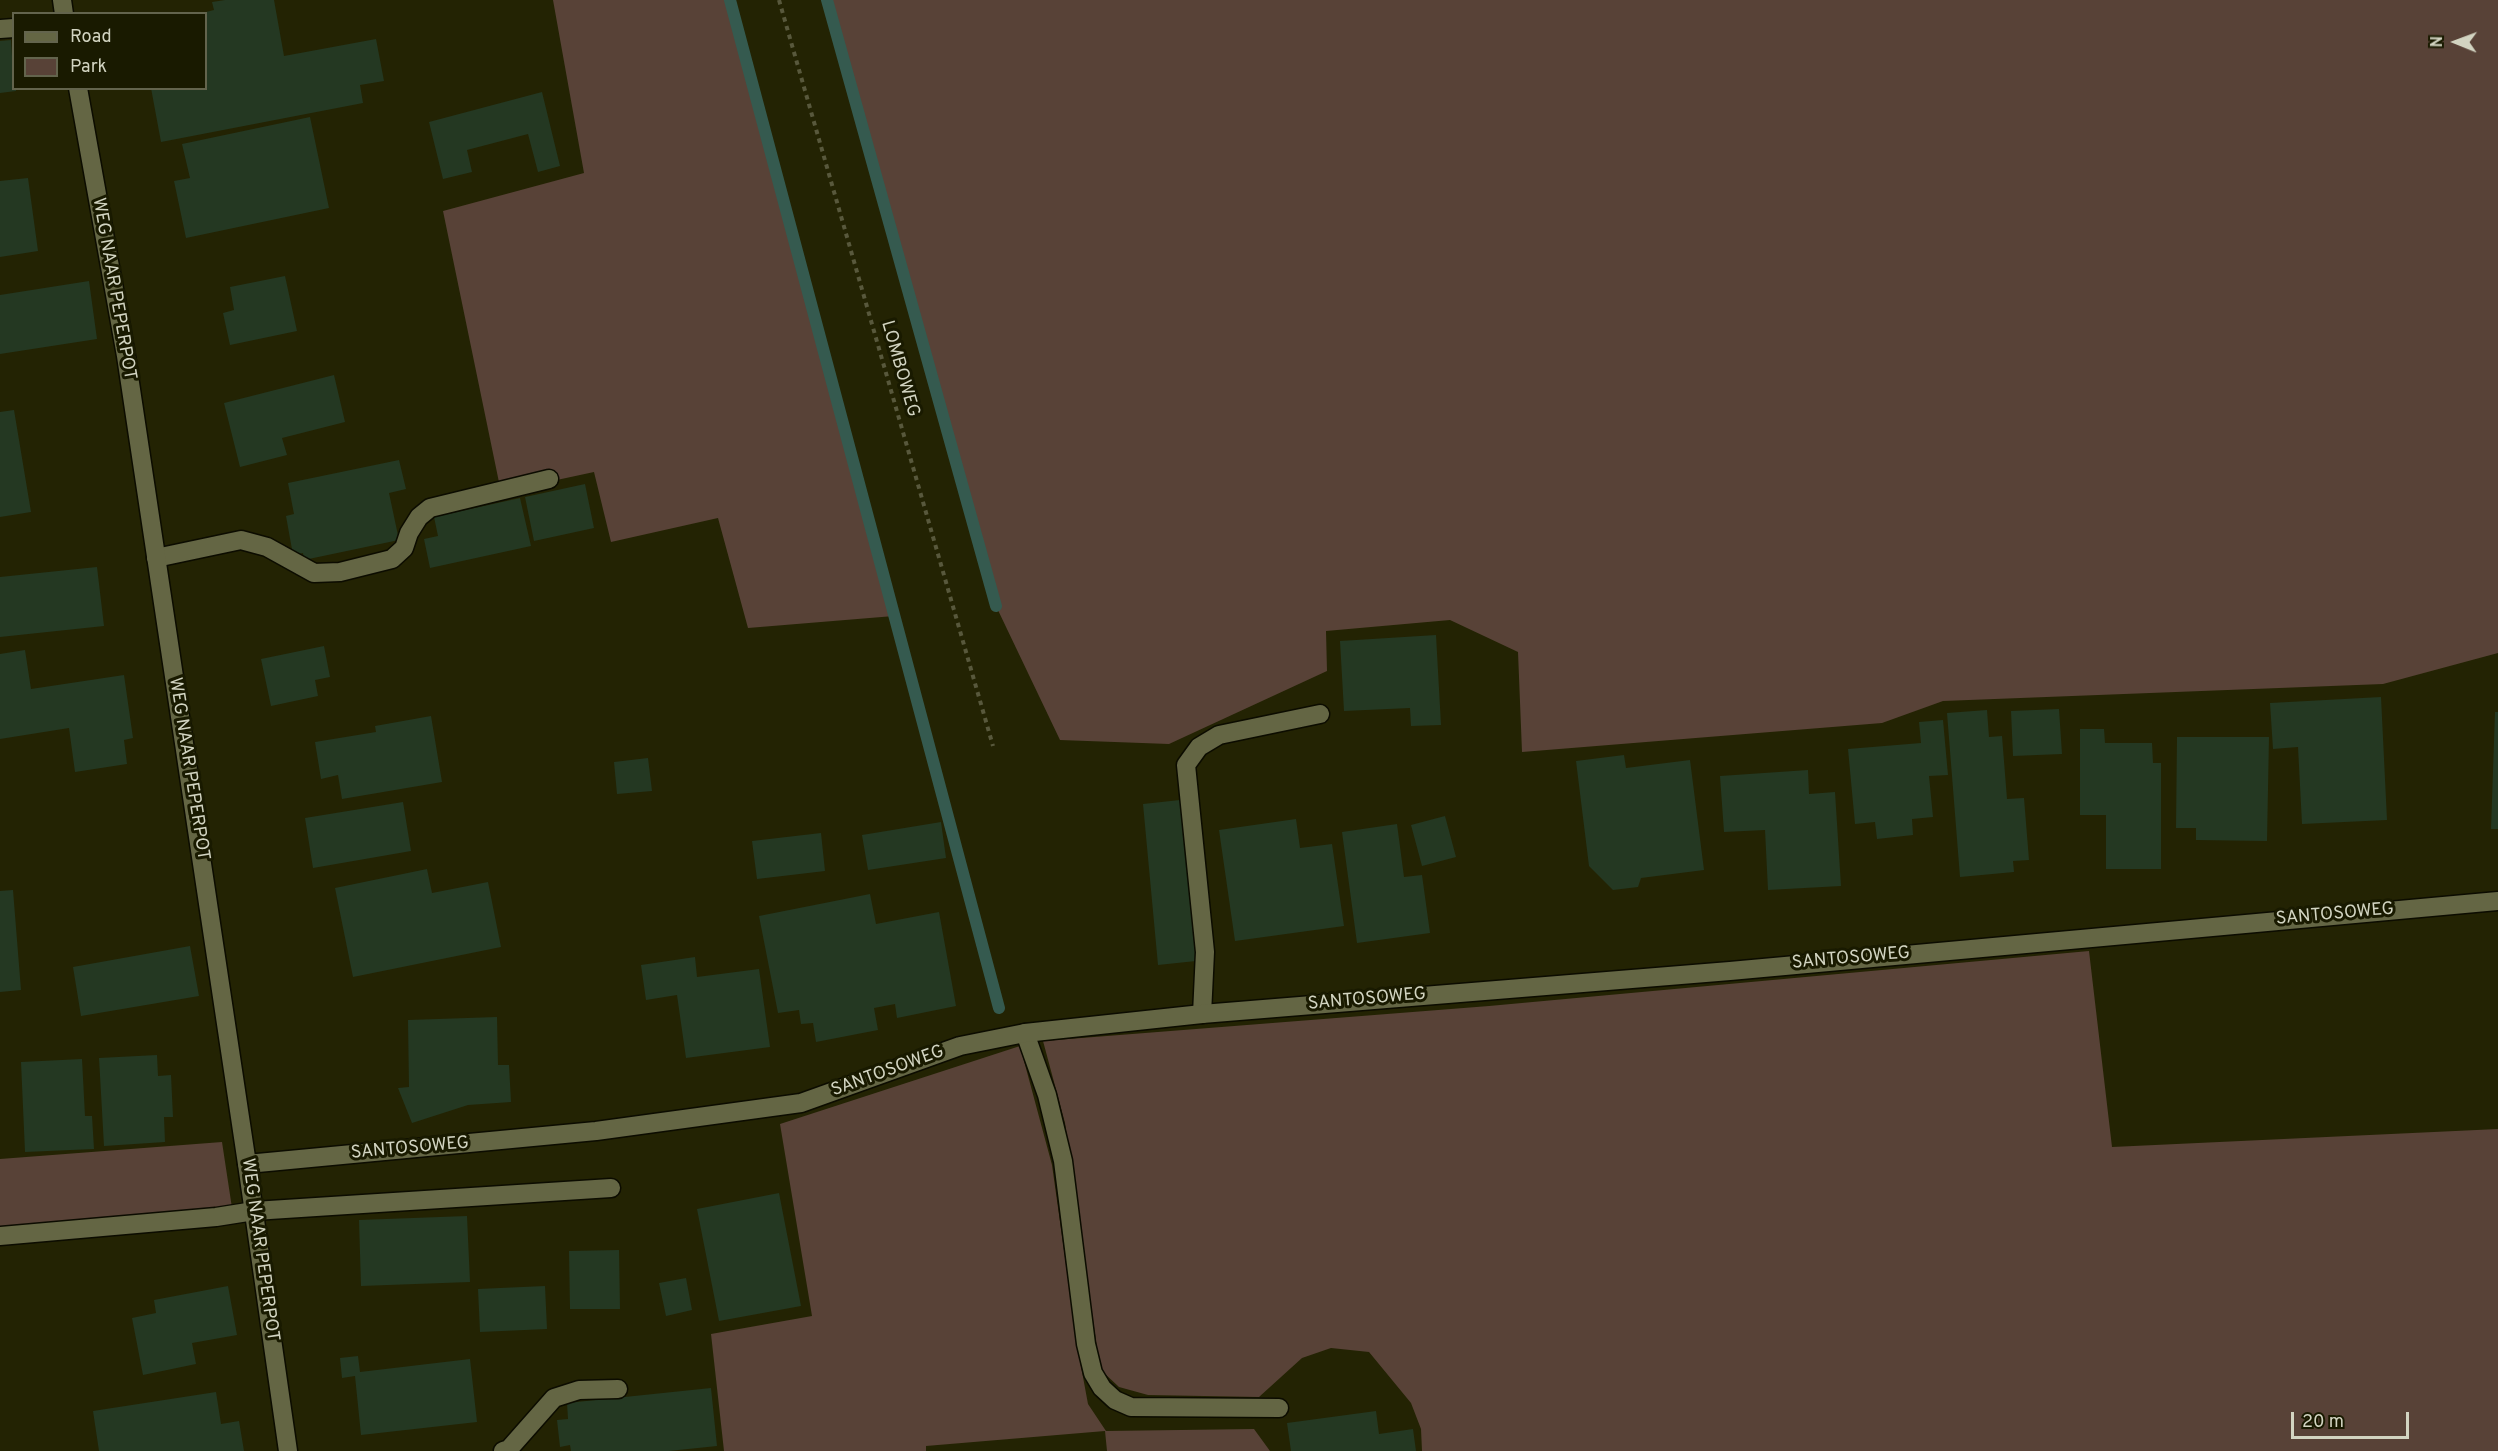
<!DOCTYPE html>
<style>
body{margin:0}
#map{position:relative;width:2498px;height:1451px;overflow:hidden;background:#232303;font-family:Overpass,sans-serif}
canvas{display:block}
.legend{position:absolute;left:12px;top:12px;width:195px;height:78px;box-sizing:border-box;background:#191a00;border:2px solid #63644d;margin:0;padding:8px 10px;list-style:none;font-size:18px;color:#d2d4c1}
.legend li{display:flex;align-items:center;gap:12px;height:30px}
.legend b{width:30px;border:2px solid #63644d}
.north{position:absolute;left:2426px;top:12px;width:60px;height:60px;-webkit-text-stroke:4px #191a00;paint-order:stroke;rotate:271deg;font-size:16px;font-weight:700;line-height:24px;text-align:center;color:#d2d4c1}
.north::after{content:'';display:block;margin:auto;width:21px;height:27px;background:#d2d4c1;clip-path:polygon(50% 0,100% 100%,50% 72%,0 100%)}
.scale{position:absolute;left:2291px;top:1412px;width:118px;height:27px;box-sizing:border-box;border:3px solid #d2d4c1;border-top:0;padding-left:8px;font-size:18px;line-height:21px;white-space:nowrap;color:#d2d4c1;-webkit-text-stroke:4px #191a00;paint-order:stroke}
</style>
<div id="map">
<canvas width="2498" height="1451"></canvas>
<ul class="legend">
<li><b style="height:8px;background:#646644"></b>Road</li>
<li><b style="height:16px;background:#584237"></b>Park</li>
</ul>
<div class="north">N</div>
<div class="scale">20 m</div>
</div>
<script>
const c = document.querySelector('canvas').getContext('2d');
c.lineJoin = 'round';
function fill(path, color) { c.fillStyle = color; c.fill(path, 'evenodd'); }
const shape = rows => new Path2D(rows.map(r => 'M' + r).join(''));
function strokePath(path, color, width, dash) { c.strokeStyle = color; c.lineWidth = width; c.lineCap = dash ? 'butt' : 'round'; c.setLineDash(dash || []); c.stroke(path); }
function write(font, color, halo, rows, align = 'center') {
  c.font = font + ' Overpass,sans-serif'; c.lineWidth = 6; c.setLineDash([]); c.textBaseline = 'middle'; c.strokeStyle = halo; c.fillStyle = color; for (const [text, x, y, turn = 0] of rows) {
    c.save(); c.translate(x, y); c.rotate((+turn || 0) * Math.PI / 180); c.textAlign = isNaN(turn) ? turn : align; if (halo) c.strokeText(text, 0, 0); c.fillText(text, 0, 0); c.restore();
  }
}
fill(shape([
 [553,0,730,0,894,616,748,628,718,518,611,542,594,472,501,492,443,211,584,173],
 [827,0,2498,0,2498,653,2383,684,1943,701,1882,723,1522,752,1518,652,1450,620,1326,631,1327,671,1169,744,1060,740,996,606],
 [2089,951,2112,1147,2498,1129,2498,1451,1422,1451,1421,1429,1411,1403,1369,1352,1331,1348,1302,1358,1259,1397,1148,1395,1119,1387,1103,1372,1097,1348,1065,1123,1043,1041,1489,1006],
 [1020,1046,1052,1165,1078,1350,1088,1404,1106,1431,1254,1429,1270,1451,1107,1451,1105,1431,926,1446,926,1451,724,1451,711,1334,812,1316,780,1124],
 [222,1142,232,1208,0,1230,0,1159]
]), '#584237');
strokePath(shape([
 [730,0,999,1008],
 [827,0,996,606]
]), '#355a4f', 12);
fill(shape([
 [225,0,274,0,284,56,376,39,384,81,360,85,363,103,161,142,151,88,206,88,206,12,214,10,212,2],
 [11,40,14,88,16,88,16,91,0,93,0,41],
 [542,92,560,166,538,172,528,134,467,150,472,172,443,179,429,122],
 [310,117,329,208,186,238,174,181,190,178,182,144],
 [28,178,38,251,0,257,0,181],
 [285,276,297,331,230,345,223,313,234,310,230,287],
 [89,281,97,339,0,354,0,295],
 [334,375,345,422,282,438,287,455,240,467,224,403],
 [14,410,31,512,0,517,0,412],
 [399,460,406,489,389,493,399,540,304,560,303,553,293,555,286,516,294,514,288,483],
 [585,484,594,528,534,541,525,497],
 [520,498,531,546,430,568,424,539,438,536,434,517],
 [97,567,104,626,0,637,0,577],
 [1436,635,1441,725,1411,726,1410,708,1344,711,1340,641],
 [324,646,330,677,315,680,318,696,271,706,261,659],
 [25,650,31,689,124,675,133,738,124,740,127,764,75,772,69,728,0,739,0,654],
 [2381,697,2387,820,2302,824,2298,747,2273,749,2270,703],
 [2059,709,2062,754,2013,756,2011,711],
 [1987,710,1989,737,2002,736,2007,799,2024,798,2029,860,2013,861,2014,872,1960,877,1947,713],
 [2495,712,2498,712,2498,829,2491,829],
 [431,716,442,782,342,799,338,775,321,779,315,742,376,732,375,726],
 [1943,720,1948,775,1929,776,1933,817,1912,819,1913,835,1877,839,1875,822,1855,824,1848,749,1921,743,1919,722],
 [2080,729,2104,729,2105,743,2152,743,2153,763,2161,763,2161,869,2106,869,2106,815,2080,815],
 [2177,737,2269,737,2267,841,2196,840,2196,828,2176,828],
 [1624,755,1626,768,1690,760,1704,870,1641,878,1638,887,1613,890,1589,866,1576,761],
 [648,758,652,791,617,794,614,762],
 [1808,770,1809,794,1835,792,1841,886,1768,890,1765,830,1724,832,1720,776],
 [1180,800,1196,961,1158,965,1143,804],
 [403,802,411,851,313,868,305,818],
 [1445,816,1456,857,1422,866,1411,825],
 [1296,819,1300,848,1332,844,1344,926,1235,941,1219,830],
 [941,822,946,858,868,870,862,835],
 [1397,824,1404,877,1422,875,1430,933,1357,943,1342,832],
 [821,833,825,871,757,879,752,841],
 [427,869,432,893,488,882,501,947,353,977,335,888],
 [13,890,21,990,0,992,0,891],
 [870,894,876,924,939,912,956,1006,897,1018,895,1004,874,1008,878,1030,816,1042,813,1023,801,1024,799,1010,778,1013,759,916],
 [190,946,199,996,81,1016,73,967],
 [695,957,697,977,759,969,770,1047,686,1058,677,995,646,1000,641,965],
 [497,1017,498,1065,509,1065,511,1102,468,1105,412,1123,398,1088,409,1087,408,1020],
 [157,1055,158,1076,171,1075,173,1117,164,1117,165,1142,104,1146,99,1058],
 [82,1059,85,1116,92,1116,94,1149,25,1152,21,1062],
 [779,1193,801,1306,719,1321,697,1209],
 [467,1216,470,1282,361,1286,359,1220],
 [619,1250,620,1309,570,1309,569,1251],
 [686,1278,692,1310,666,1316,659,1283],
 [228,1286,237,1335,192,1343,196,1364,143,1375,132,1318,156,1313,154,1300],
 [545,1286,547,1329,480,1332,478,1289],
 [358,1356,360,1372,470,1359,477,1422,361,1435,355,1376,342,1378,340,1358],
 [711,1388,717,1446,669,1451,571,1451,570,1445,560,1447,557,1420,568,1419,567,1403],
 [216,1392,221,1424,239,1421,244,1451,99,1451,93,1411],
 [1376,1411,1379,1434,1413,1429,1416,1451,1291,1451,1287,1423]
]), '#243822');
const lane = shape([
 [0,29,14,28],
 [156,558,241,540,267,547,314,573,340,572,392,559,404,548,409,533,419,517,430,508,549,479],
 [1202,1014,1205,952,1186,765,1199,747,1219,735,1320,714],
 [1025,1033,1047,1095,1063,1161,1086,1344,1093,1373,1102,1388,1115,1400,1131,1407,1279,1408],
 [0,1236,216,1217,254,1211,611,1188],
 [503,1451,509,1449,554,1398,579,1390,618,1389]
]);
const street = shape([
 [247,1164,596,1131,801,1103,960,1046,1025,1033,1202,1014,1730,971,2498,901]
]);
const secondary = shape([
 [62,0,64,14],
 [78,88,126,356,247,1164,288,1451]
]);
strokePath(lane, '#0c0c00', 21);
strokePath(street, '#0c0c00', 21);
strokePath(secondary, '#0c0c00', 21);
strokePath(shape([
 [779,0,993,746]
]), '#58583c', 4, [4.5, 4.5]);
strokePath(lane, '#646644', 18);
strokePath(street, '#646644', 18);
strokePath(secondary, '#646644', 18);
write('18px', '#d2d4c1', '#191a00', [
 ["WEG NAAR PEPERPOT",113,289,80],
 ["LOMBOWEG",899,369,74],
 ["WEG NAAR PEPERPOT",188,769,81],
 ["SANTOSOWEG",2335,915,-5],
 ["SANTOSOWEG",1851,959,-5],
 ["SANTOSOWEG",1367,1000,-5],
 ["SANTOSOWEG",888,1072,-20],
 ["SANTOSOWEG",410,1149,-5],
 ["WEG NAAR PEPERPOT",259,1250,82]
]);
</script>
